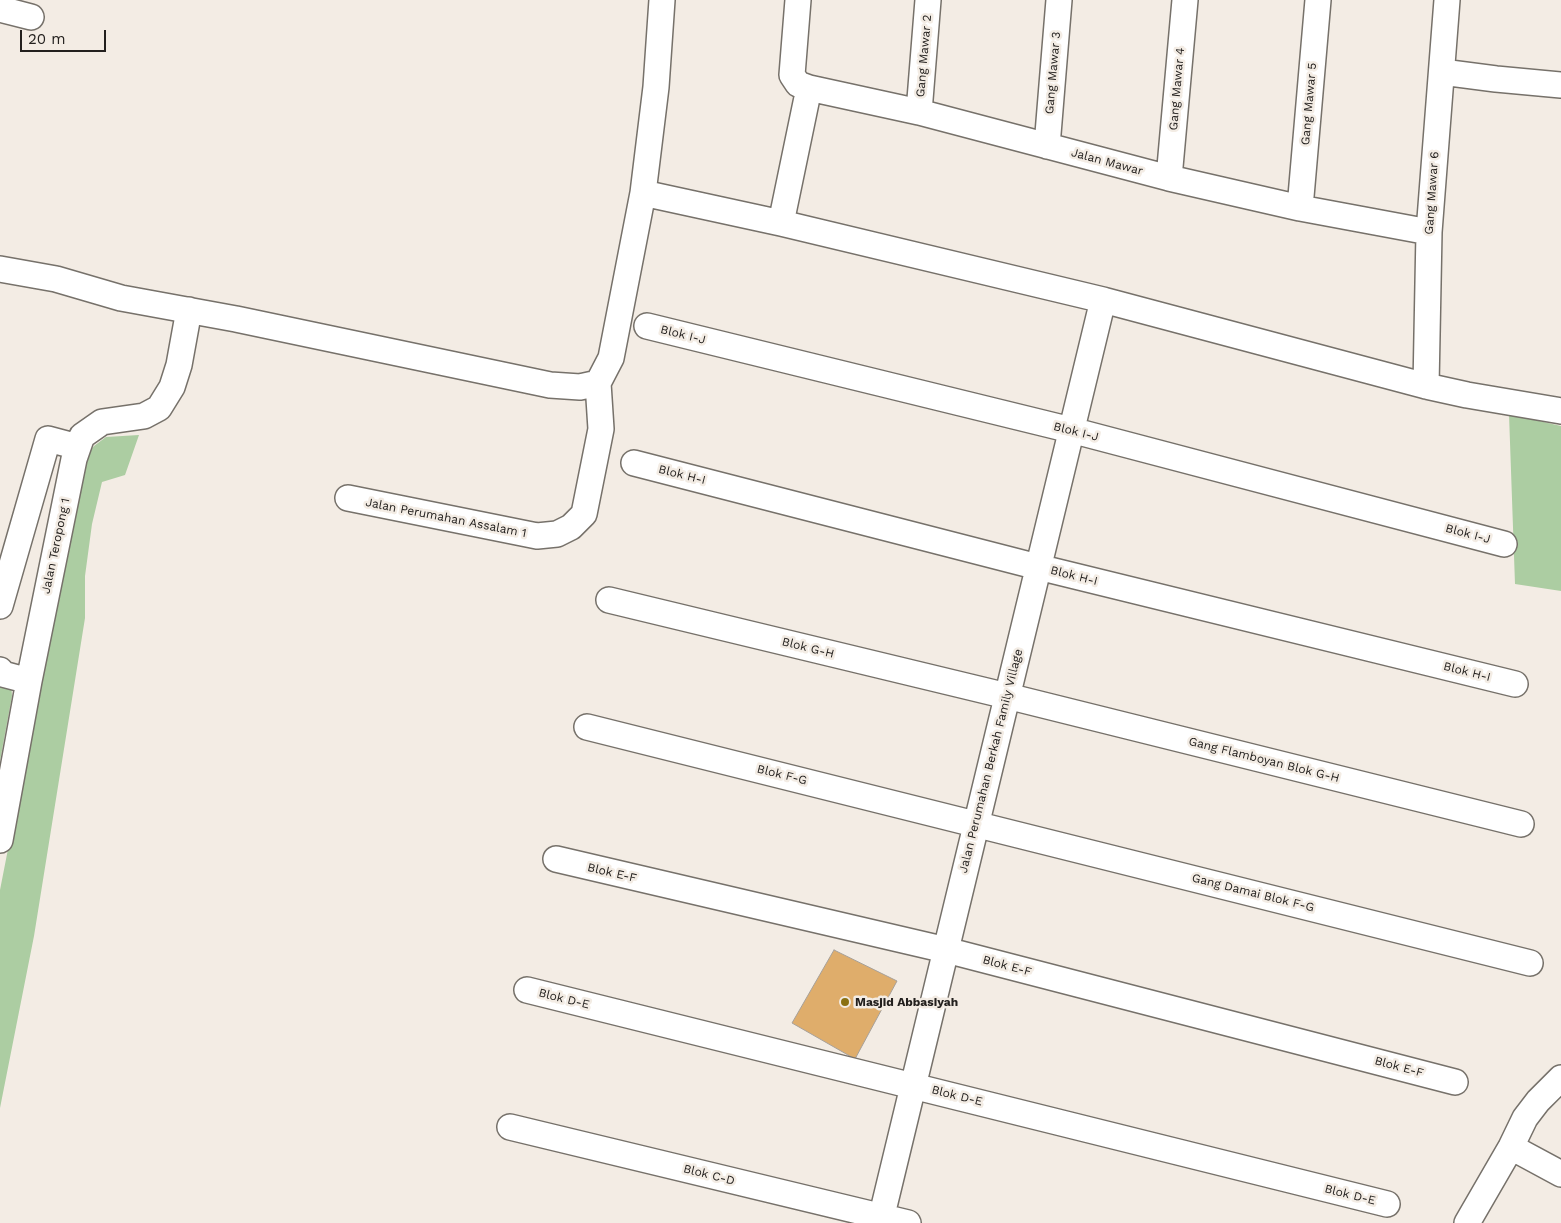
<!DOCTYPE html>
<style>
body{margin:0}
#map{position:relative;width:1561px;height:1223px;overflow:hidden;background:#f3ece4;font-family:"Work Sans",sans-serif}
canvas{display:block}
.scale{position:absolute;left:20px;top:30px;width:86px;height:22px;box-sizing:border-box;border:2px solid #23201e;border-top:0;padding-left:6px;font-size:15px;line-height:18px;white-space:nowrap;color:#23201e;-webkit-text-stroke:4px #f3ece4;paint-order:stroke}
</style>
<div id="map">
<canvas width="1561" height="1223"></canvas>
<div class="scale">20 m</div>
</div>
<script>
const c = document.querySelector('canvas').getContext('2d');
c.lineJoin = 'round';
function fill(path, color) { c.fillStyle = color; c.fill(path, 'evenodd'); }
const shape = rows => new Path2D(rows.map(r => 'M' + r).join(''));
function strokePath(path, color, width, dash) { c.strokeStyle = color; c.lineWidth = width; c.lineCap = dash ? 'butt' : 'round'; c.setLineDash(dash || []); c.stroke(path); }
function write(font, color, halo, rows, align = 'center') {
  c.font = font + ' "Work Sans",sans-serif'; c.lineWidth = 5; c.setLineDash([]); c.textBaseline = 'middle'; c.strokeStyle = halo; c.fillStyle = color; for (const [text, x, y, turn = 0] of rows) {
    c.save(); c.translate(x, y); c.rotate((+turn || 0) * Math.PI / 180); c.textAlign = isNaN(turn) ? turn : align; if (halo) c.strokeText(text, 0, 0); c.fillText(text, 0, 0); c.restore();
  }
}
fill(shape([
 [1509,414,1561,426,1561,591,1515,584],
 [139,435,125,475,102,482,92,524,85,576,85,618,34,936,0,1108,0,890,61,578,87,455,94,446,106,437],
 [0,679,11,682,12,696,0,761]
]), '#accda2');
const building = shape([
 [834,950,897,981,855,1059,792,1023,834,950]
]);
fill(building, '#dfad6b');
strokePath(building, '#a6a099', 1);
const street = shape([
 [798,0,792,75,798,84,809,88,919,112,1169,178,1300,208,1429,232],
 [0,9,31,17],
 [1442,72,1496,79,1561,85],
 [919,112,928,0],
 [1047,146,1059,0],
 [1169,178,1185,0],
 [643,193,781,223,1103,300,1426,386,1467,395,1561,411],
 [1300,208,1318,0],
 [781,223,809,88],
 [0,269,56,279,121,298,236,319,550,385,580,387,598,383,611,358,643,193,656,87,662,0],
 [647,326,1071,430,1504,544],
 [1426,386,1429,232,1447,0],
 [634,463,1038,567,1515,684],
 [348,498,537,536,557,534,571,527,584,514,601,429,598,383],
 [609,600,1007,696,1521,824],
 [0,606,48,439,78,447],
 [0,670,3,674,29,681],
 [587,727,1530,963],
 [0,840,29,681,74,459,82,436,102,422,144,416,159,408,172,387,179,365,189,310],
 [556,859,946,950,1455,1082],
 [527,990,1387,1204],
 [510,1127,908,1223],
 [1511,1147,1561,1174],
 [880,1223,1103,300],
 [1467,1223,1511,1147,1525,1118,1538,1101,1561,1078]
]);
strokePath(street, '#76716a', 28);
strokePath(street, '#fff', 25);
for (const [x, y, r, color] of [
 [845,1002,5,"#8a7011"]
]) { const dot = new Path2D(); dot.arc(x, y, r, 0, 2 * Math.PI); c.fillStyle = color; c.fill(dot); strokePath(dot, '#f3ece4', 2); }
write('12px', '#23201e', '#f3ece4', [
 ["Gang Mawar 2",924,56,-85],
 ["Gang Mawar 3",1053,73,-85],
 ["Gang Mawar 4",1177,89,-85],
 ["Gang Mawar 5",1309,104,-85],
 ["Jalan Mawar",1107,162,15],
 ["Gang Mawar 6",1432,193,-86],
 ["Blok I-J",683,335,14],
 ["Blok I-J",1076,432,14],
 ["Blok H-I",682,475,14],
 ["Jalan Perumahan Assalam 1",446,518,11],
 ["Blok I-J",1468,534,15],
 ["Jalan Teropong 1",56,546,-78],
 ["Blok H-I",1074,576,14],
 ["Blok G-H",808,648,14],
 ["Blok H-I",1467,672,14],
 ["Gang Flamboyan Blok G-H",1264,760,14],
 ["Jalan Perumahan Berkah Family Village",991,761,-76],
 ["Blok F-G",782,775,14],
 ["Blok E-F",612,873,13],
 ["Gang Damai Blok F-G",1253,893,14],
 ["Blok E-F",1007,966,15],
 ["Blok D-E",564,999,14],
 ["Blok E-F",1399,1067,15],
 ["Blok D-E",957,1096,14],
 ["Blok C-D",709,1175,14],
 ["Blok D-E",1350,1195,14]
]);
write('bold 12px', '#23201e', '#f3ece4', [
 ["Masjid Abbasiyah",855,1002]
], 'left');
</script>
